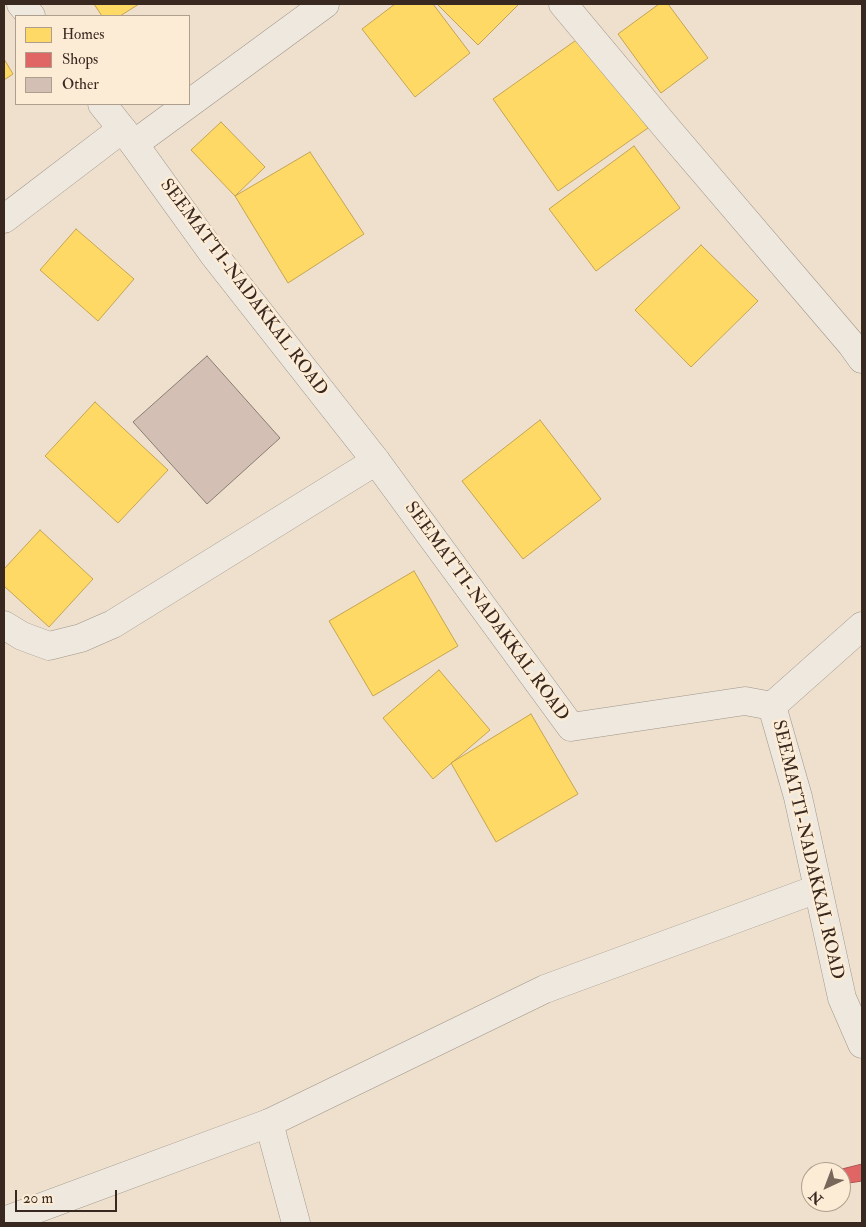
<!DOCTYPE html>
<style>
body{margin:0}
#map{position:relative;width:866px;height:1227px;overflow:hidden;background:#eee0cc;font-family:"IM FELL Double Pica",serif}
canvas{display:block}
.frame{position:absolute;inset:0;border:5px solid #392820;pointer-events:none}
.legend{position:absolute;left:15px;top:15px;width:175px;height:90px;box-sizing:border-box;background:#fcecd5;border:1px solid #ae9e8d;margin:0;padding:6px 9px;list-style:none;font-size:15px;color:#392820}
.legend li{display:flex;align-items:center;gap:10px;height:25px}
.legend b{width:25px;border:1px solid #ae9e8d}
.north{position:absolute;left:801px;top:1162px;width:50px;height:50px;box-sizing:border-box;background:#fcecd5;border:1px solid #ae9e8d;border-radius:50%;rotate:223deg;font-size:14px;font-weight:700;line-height:20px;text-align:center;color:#392820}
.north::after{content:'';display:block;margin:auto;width:18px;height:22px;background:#78685c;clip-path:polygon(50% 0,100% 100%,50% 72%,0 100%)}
.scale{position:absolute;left:15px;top:1190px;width:102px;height:22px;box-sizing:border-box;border:2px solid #392820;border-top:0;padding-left:6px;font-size:15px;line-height:18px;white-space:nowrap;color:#392820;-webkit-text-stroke:4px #fcecd5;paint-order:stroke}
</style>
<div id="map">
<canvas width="866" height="1227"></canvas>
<div class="frame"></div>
<ul class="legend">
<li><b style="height:14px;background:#ffd966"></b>Homes</li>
<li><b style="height:14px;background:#e06666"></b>Shops</li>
<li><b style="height:14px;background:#d4bfb4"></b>Other</li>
</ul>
<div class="north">N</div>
<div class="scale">20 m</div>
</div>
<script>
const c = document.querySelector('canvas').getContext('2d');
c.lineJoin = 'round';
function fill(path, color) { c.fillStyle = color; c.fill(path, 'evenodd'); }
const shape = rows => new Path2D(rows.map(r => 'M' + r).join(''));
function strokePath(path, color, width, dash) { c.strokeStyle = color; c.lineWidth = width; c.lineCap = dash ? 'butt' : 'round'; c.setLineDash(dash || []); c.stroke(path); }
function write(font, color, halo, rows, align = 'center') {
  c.font = font + ' "IM FELL Double Pica",serif'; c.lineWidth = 5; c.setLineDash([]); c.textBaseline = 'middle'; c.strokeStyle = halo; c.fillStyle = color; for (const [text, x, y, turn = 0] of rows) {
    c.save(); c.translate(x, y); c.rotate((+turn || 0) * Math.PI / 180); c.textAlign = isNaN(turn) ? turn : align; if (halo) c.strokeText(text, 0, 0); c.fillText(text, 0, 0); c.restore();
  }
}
const homes = shape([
 [94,4,139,4,120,16,102,16,94,4],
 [395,4,433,4,470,53,415,97,362,29,395,4],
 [437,4,519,4,478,45,437,4],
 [659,4,668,4,708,58,661,93,618,34,659,4],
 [582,36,648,128,558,191,493,99,582,36],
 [4,59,13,74,4,80,4,59],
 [221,122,265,167,235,196,191,150,221,122],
 [634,146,680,208,596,271,549,209,634,146],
 [310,152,364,234,288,283,235,196,310,152],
 [76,229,134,279,98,321,40,270,76,229],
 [701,245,758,301,691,367,635,310,701,245],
 [95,402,168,470,118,523,45,456,95,402],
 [540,420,601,499,523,559,462,481,540,420],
 [40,530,93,579,49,627,4,586,4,569,40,530],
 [414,571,458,646,373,696,329,621,414,571],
 [439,670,490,730,433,779,383,718,439,670],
 [531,714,578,794,496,842,451,763,531,714]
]);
fill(homes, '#ffd966');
strokePath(homes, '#c4a451', 1);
const shops = shape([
 [862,1164,862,1181,849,1183,842,1169,862,1164]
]);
fill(shops, '#e06666');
strokePath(shops, '#ae5351', 1);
const building = shape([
 [207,356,280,438,207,504,133,422,207,356]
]);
fill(building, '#d4bfb4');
strokePath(building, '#867c72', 1);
const minor = shape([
 [563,4,670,132,852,345,862,359],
 [134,144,325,4],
 [4,219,122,129],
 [4,625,22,636,49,646,81,638,113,624,376,461],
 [772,706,862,626],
 [269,1123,296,1223]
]);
const tertiary = shape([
 [21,4,31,16],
 [102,104,134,144,214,255,376,461,571,727,745,701,772,706,798,797,842,998,862,1044],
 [4,1221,269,1123,545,989,817,889]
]);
strokePath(minor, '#9f9589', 29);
strokePath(tertiary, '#9f9589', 29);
strokePath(minor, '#efe8df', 28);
strokePath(tertiary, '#efe8df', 28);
write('18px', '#392820', '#fcecd5', [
 ["SEEMATTI-NADAKKAL ROAD",243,288,53],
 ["SEEMATTI-NADAKKAL ROAD",486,612,54],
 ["SEEMATTI-NADAKKAL ROAD",807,850,77]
]);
</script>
